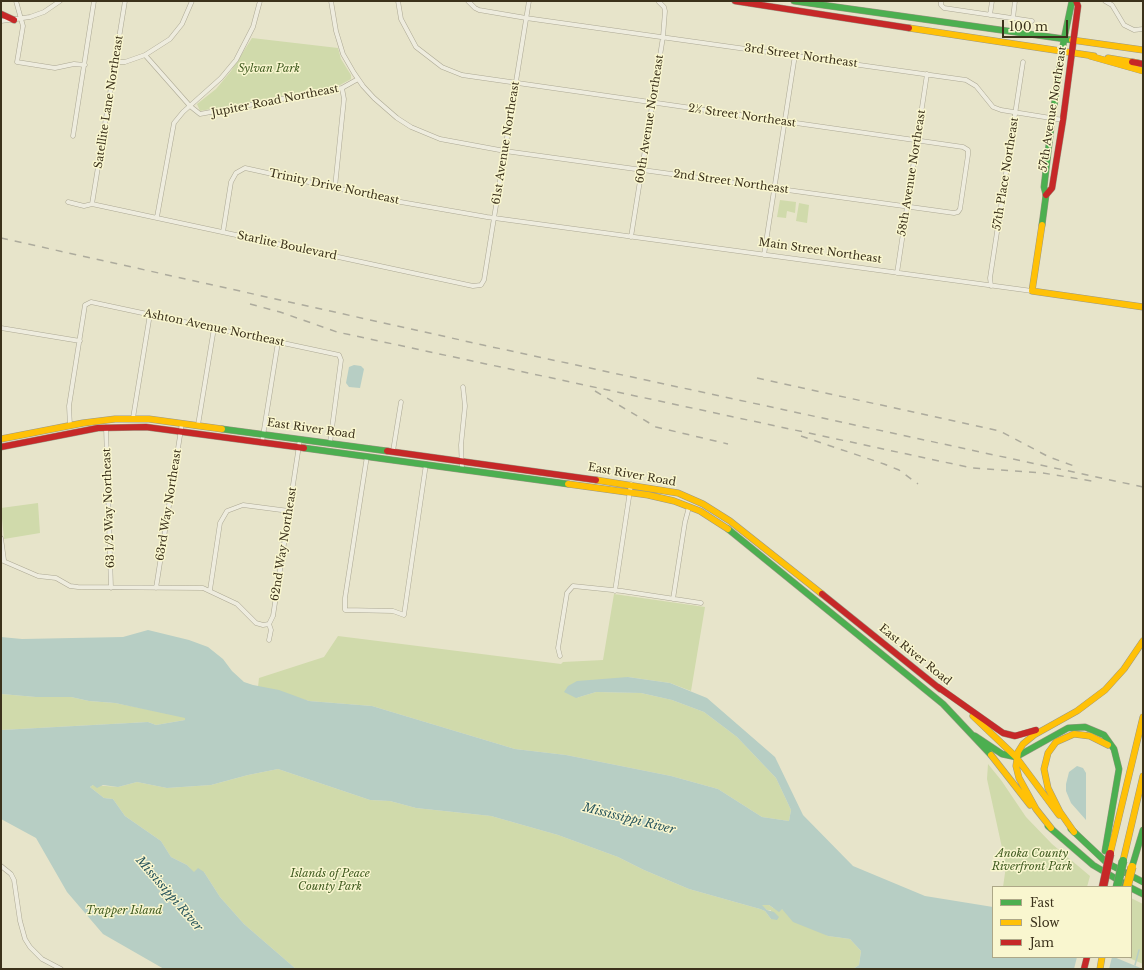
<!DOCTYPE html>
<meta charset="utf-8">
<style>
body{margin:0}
#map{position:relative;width:1144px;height:970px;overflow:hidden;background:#e7e4ca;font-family:"Libre Baskerville",serif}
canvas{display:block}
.frame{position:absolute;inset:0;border:2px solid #3b311b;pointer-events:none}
.legend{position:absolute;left:992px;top:886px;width:140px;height:72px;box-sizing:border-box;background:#f9f6cf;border:1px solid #ada787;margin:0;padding:5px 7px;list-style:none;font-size:12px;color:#3b311b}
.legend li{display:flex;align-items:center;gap:8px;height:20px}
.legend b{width:20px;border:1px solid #ada787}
.scale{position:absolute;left:1002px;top:20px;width:66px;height:18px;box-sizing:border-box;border:2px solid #3b311b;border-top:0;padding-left:5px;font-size:12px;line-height:14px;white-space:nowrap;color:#3b311b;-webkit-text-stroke:3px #f9f6cf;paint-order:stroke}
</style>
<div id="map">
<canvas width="1144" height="970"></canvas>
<div class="frame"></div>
<ul class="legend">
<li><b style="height:5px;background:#4caf50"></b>Fast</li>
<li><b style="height:5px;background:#ffc107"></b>Slow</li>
<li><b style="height:5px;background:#c62828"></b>Jam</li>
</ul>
<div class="scale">100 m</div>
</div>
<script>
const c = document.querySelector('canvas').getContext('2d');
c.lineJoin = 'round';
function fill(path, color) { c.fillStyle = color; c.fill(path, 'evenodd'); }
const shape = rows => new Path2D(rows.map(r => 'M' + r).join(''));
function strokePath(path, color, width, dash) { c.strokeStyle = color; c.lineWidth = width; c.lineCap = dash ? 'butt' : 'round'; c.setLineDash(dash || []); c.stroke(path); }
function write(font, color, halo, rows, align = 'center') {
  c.font = font + ' "Libre Baskerville",serif'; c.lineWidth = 3; c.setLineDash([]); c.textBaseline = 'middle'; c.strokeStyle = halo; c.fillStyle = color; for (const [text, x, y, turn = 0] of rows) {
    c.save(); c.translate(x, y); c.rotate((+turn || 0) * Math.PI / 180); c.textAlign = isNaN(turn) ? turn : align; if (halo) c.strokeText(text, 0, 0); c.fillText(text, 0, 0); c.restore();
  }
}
fill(shape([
 [252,38,338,48,341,59,351,75,351,79,340,85,200,111,197,104,216,89,231,71],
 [780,200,796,202,795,213,787,211,786,218,777,217],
 [799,203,809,205,807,223,796,221],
 [38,503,40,533,4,539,1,508],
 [614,594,705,607,691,691,670,683,628,677,576,698,596,692,641,693,672,700,704,712,737,737,776,778,791,810,789,821,762,817,718,789,671,776,566,755,515,749,372,706,309,701,258,687,259,678,324,657,338,636,561,664,563,662,603,660],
 [1,694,36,697,71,697,89,701,115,703,186,717,185,720,156,725,148,722,1,730],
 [988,764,1001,780,1026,817,1052,844,1090,876,1087,887,1003,887,1006,866,987,779],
 [278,769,370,800,390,801,416,808,491,816,558,835,618,857,644,870,689,889,760,909,765,911,771,919,771,910,767,910,762,906,762,905,769,905,773,908,782,909,828,936,850,939,861,951,859,965,853,969,296,969,244,924,220,897,204,872,194,873,187,865,171,857,161,841,125,816,113,799,104,798,90,787,93,785,118,787,137,782,167,788,211,785,248,775],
 [1131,898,1143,904,1143,964,1127,957,1131,957]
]), '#d0daab');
fill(shape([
 [354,365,361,366,364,369,360,388,349,387,346,383,349,367],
 [148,630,189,640,208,647,223,659,232,671,244,682,253,685,279,690,309,701,372,706,515,749,566,755,671,776,718,789,762,817,789,821,791,810,776,778,737,737,704,712,672,700,641,693,596,692,576,698,564,692,568,686,577,681,628,677,670,683,707,698,775,757,803,815,853,866,925,896,993,907,993,957,1114,957,1143,969,853,969,859,965,861,951,850,939,828,936,793,922,782,909,779,912,769,905,762,905,767,910,774,912,779,917,777,920,771,919,765,911,760,909,689,889,644,870,618,857,558,835,491,816,416,808,390,801,370,800,278,769,248,775,211,785,167,788,137,782,118,787,103,785,97,788,93,785,90,787,104,798,113,799,125,816,161,841,171,857,187,865,194,872,198,868,204,872,220,897,244,924,296,969,164,969,103,934,67,892,36,838,1,819,1,730,148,722,156,725,185,720,185,718,115,703,89,701,71,697,36,697,1,694,1,637,22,639,123,637],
 [1077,766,1083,768,1086,773,1086,820,1071,803,1066,791,1066,784,1069,772]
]), '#b7cec4');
fill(shape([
 [1077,957,1112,957,1109,969,1074,969]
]), '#e7e4ca');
strokePath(shape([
 [1135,965,1139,950]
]), '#b7cec4', 1.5);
const street = shape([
 [16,1,23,26,17,62,55,68,74,64,85,65],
 [331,1,336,31,343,54,354,73,363,86,374,98,397,118,411,127,440,139,505,151,954,213,958,212,960,209,968,155,968,150,963,147,462,75,442,67,416,47,401,19,398,1],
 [468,1,475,8,479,10,526,18,966,80,976,86,993,107,1001,110,1063,120],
 [941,1,941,5,944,8,1032,21],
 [1105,1,1112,5,1124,25,1134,30,1143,29],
 [990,15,992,1],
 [1013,18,1015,1],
 [1,21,30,17,44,12,60,1],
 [145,55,190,106,200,114,342,88,358,79],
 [115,62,125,62,145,55,170,39,182,24,192,1],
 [73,136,94,1],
 [335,187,344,99,342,88],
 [68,202,84,206,92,204,473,286,481,285,484,280,529,1],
 [92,204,125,1],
 [157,217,174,123,183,112,221,78,236,60,253,27,260,1],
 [223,232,231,182,236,173,245,168,395,201,487,217,1032,291],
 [631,237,663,37,665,11,664,7,659,2],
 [764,255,795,55],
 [897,273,927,74],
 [991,286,990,278,1023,62],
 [1,328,80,341],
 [133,418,150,314],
 [198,425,214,328],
 [70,426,69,406,85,305,91,302,339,355,341,360,330,443],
 [106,427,111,588],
 [262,442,278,342],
 [393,451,401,402],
 [367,456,345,598,345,610,393,611,404,615,426,464],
 [462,470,461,445,465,406,463,387],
 [1,538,4,560],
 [1,560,38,576,56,578,70,586,78,587,203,588,237,604,256,623,263,625,269,624],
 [156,588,182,423],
 [210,590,220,523,227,511,243,505,289,511],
 [615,591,631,484],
 [673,599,685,522,689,507],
 [269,640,271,630,269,624,273,616,300,439],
 [560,656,558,648,567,593,573,586,622,591,701,603],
 [1,866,11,874,14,880,20,921,25,939,30,947,42,959,61,969]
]);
const fast = shape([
 [794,1,1072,40],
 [1042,225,1046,195,1044,187,1051,127,1064,39,1072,1],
 [222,429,387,451],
 [304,448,568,484],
 [728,529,943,704,991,755],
 [975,736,1002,754,1016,757,1068,728,1085,727,1104,735,1114,749,1119,769,1105,851],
 [1048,826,1093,865,1130,887],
 [1071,829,1107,863,1143,882],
 [1132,867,1143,830],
 [1131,888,1143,894]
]);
const slow = shape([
 [909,28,1094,56],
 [1072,40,1143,50],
 [1090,56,1143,71],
 [1108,58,1138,63],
 [1042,225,1032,291,1143,307],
 [1,439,83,423,115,419,149,419,222,429],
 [596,480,678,493,703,504,730,521,822,594],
 [568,484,648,495,674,501,700,511,728,529],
 [973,716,1016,757,1059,815],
 [991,755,1030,805],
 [1051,828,1036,809,1019,778,1016,766,1018,752,1023,744,1034,735,1077,711,1105,690,1124,669,1143,641],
 [1074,832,1060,812,1048,788,1044,769,1048,753,1056,742,1074,734,1090,736,1108,745],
 [1110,854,1143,717],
 [1123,861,1143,776],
 [1100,969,1102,957]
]);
const jam = shape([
 [735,1,909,28],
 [1,14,14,20],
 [1132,62,1143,64],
 [1046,195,1052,188,1063,120,1078,6,1076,1],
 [1,447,98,428,146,427,304,448],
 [387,451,596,480],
 [822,594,940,689],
 [938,687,1003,733,1015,736,1036,730],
 [1084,969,1087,957]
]);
strokePath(street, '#aca894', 5);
strokePath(fast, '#9b9784', 7);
strokePath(slow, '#9b9784', 7);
strokePath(jam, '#9b9784', 7);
strokePath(street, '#eeecde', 4);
strokePath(fast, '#4caf50', 6);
strokePath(slow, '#ffc107', 6);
strokePath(jam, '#c62828', 6);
strokePath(shape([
 [1,238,483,345,1143,487],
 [250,304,280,312,337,332,972,468,1043,473,1092,481],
 [757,378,1000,431,1049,457,1074,466],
 [595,391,656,427,728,444],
 [801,436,884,464,899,470,918,484]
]), '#adab9d', 1.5, [7, 7]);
const fastBridge = shape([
 [1117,887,1123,861]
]);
const slowBridge = shape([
 [1127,887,1132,867]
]);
const jamBridge = shape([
 [1103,887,1110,854]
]);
strokePath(fastBridge, '#918d7b', 9, []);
strokePath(slowBridge, '#918d7b', 9, []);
strokePath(jamBridge, '#918d7b', 9, []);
strokePath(fastBridge, '#4caf50', 8);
strokePath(slowBridge, '#ffc107', 8);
strokePath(jamBridge, '#c62828', 8);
write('11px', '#3b311b', '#f9f6cf', [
 ["3rd Street Northeast",801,56,8],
 ["Jupiter Road Northeast",275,101,-11],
 ["Satellite Lane Northeast",109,102,-81],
 ["57th Avenue Northeast",1053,109,-81],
 ["2½ Street Northeast",742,116,8],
 ["60th Avenue Northeast",650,119,-81],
 ["61st Avenue Northeast",506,143,-81],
 ["58th Avenue Northeast",912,173,-81],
 ["57th Place Northeast",1006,174,-81],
 ["2nd Street Northeast",731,182,8],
 ["Trinity Drive Northeast",334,187,12],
 ["Starlite Boulevard",287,246,12],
 ["Main Street Northeast",820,251,8],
 ["Ashton Avenue Northeast",214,328,12],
 ["East River Road",311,429,8],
 ["East River Road",632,475,10],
 ["63rd Way Northeast",169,505,-81],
 ["63 1/2 Way Northeast",109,508,-92],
 ["62nd Way Northeast",284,544,-81],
 ["East River Road",915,655,39]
]);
write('italic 11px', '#3f5a1f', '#f9f6cf', [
 ["Sylvan Park",269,69],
 ["Anoka County",1032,854],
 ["Riverfront Park",1032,867],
 ["Islands of Peace",330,874],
 ["County Park",330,887],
 ["Trapper Island",124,911]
]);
write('italic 12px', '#28555d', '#f9f6cf', [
 ["Mississippi River",629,819,14],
 ["Mississippi River",169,894,49]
]);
</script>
